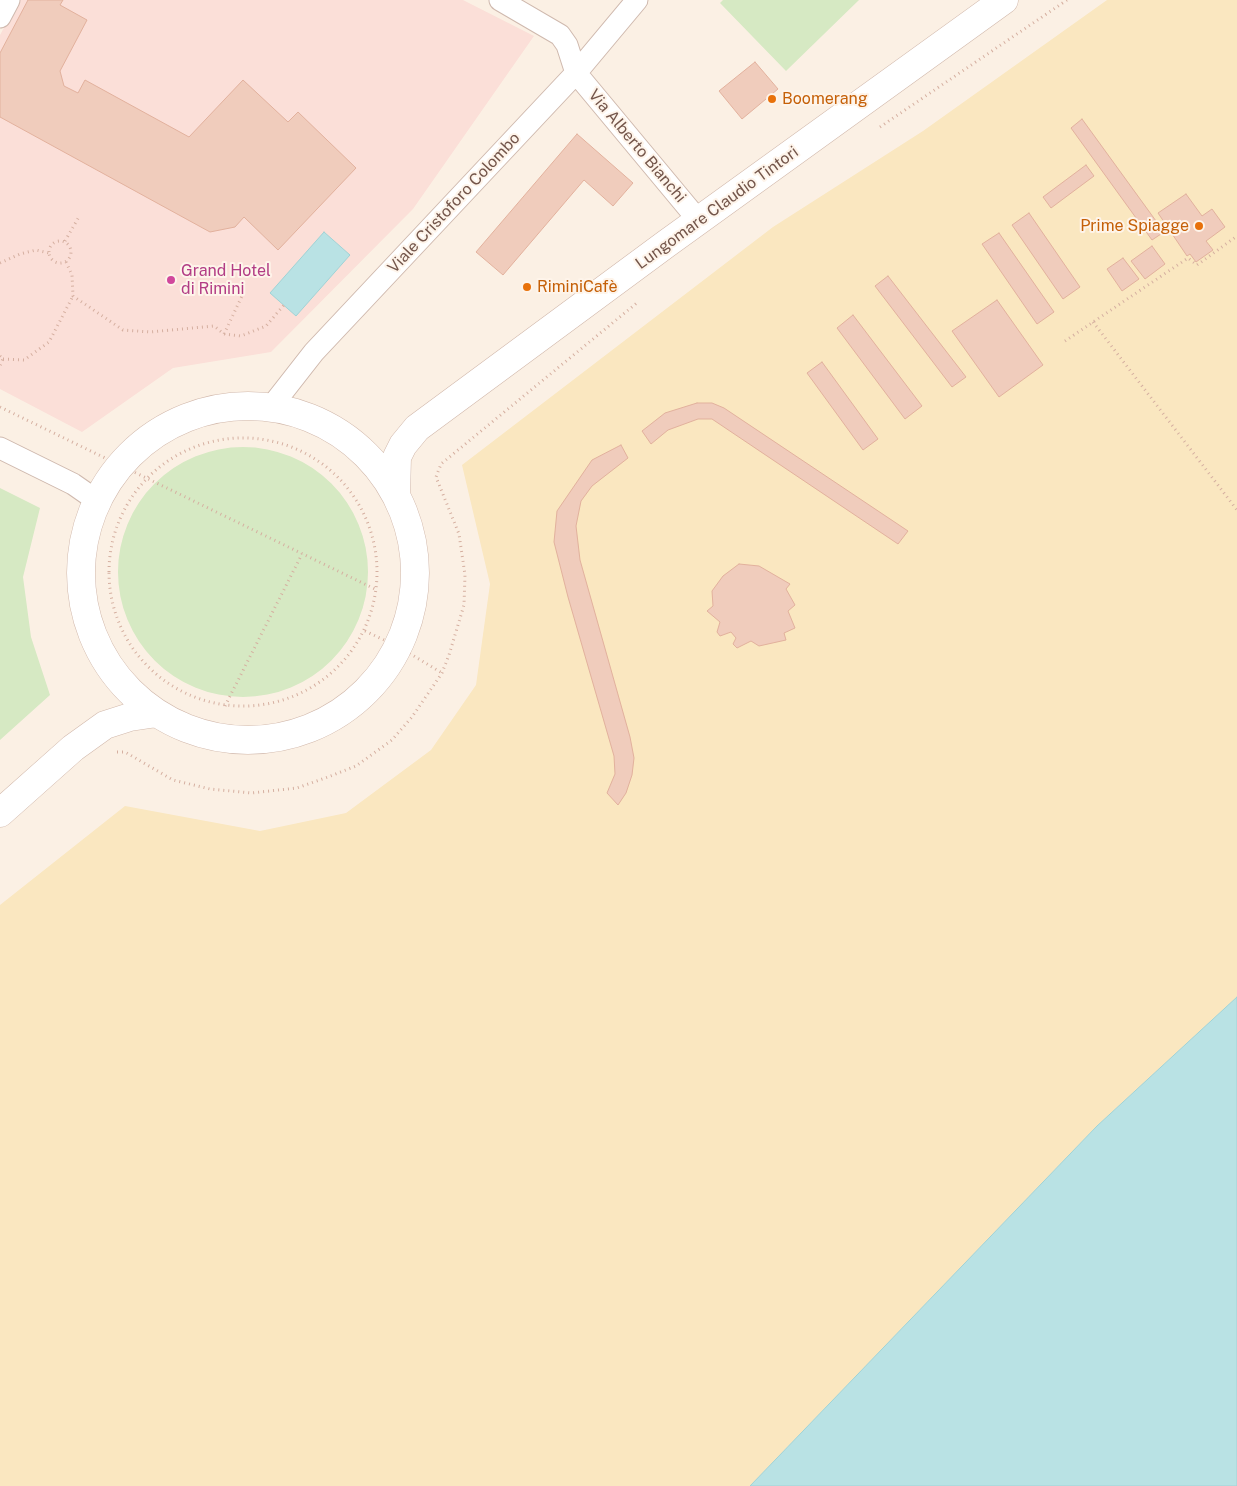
<!DOCTYPE html>
<meta charset="utf-8">
<style>
body{margin:0}
canvas{display:block;background:#fbf0e4}
</style>
<canvas width="1237" height="1486"></canvas>
<script>
const c = document.querySelector('canvas').getContext('2d');
c.lineJoin = 'round';
function fill(path, color) { c.fillStyle = color; c.fill(path, 'evenodd'); }
const shape = rows => new Path2D(rows.map(r => 'M' + r).join(''));
function strokePath(path, color, width, dash) { c.strokeStyle = color; c.lineWidth = width; c.lineCap = dash ? 'butt' : 'round'; c.setLineDash(dash || []); c.stroke(path); }
function write(font, color, halo, rows, align = 'center') {
  c.font = font + ' "Public Sans",sans-serif'; c.lineWidth = 4; c.setLineDash([]); c.textBaseline = 'middle'; c.strokeStyle = halo; c.fillStyle = color; for (const [text, x, y, turn = 0] of rows) {
    c.save(); c.translate(x, y); c.rotate((+turn || 0) * Math.PI / 180); c.textAlign = isNaN(turn) ? turn : align; if (halo) c.strokeText(text, 0, 0); c.fillText(text, 0, 0); c.restore();
  }
}
fill(shape([
 [19,0,463,0,534,36,413,209,271,352,173,368,82,432,0,389,0,35]
]), '#fbdfd8');
fill(shape([
 [723,0,859,0,786,71,720,3],
 '118 572a125 125 0 1 1 250 0a125 125 0 1 1-250 0Z',
 [0,488,40,508,23,577,31,637,50,695,0,740]
]), '#d6e9c3');
fill(shape([
 [1107,0,1237,0,1237,997,1097,1126,750,1486,0,1486,0,905,125,806,260,831,346,813,431,750,476,685,490,584,462,465,773,227,923,131]
]), '#fae7c0');
const water = shape([
 [324,232,350,255,296,316,270,293,324,232],
 [1237,997,1237,1486,750,1486,1097,1126,1237,997]
]);
fill(water, '#b9e2e4');
strokePath(water, '#a0d3d6', 1);
const building = shape([
 [28,0,63,0,60,5,87,20,60,71,64,86,78,93,85,80,189,137,243,80,288,122,298,112,356,168,278,250,244,217,235,227,210,232,0,117,0,53,28,0],
 [755,62,778,89,742,119,719,91,755,62],
 [1082,119,1164,232,1152,240,1071,128,1082,119],
 [577,134,633,183,613,206,584,180,503,275,476,252,577,134],
 [1086,165,1094,176,1051,208,1043,197,1086,165],
 [1186,194,1202,216,1212,209,1225,227,1206,241,1213,250,1196,262,1190,254,1187,256,1158,213,1186,194],
 [1029,213,1080,287,1063,299,1012,225,1029,213],
 [999,233,1054,312,1037,324,982,244,999,233],
 [1152,246,1165,264,1145,279,1131,261,1152,246],
 [1123,258,1139,279,1122,291,1107,269,1123,258],
 [888,276,966,377,952,387,875,286,888,276],
 [997,300,1043,365,999,397,952,331,997,300],
 [853,315,922,406,905,419,837,328,853,315],
 [822,362,878,439,863,450,807,373,822,362],
 [697,403,712,403,724,408,908,531,898,544,712,419,698,419,668,430,651,444,642,431,665,413,697,403],
 [621,445,628,458,592,486,581,501,576,526,580,560,630,737,634,758,632,775,626,793,618,805,607,793,615,774,614,756,568,597,554,542,557,511,592,460,621,445],
 [739,564,759,566,790,584,786,589,795,605,788,611,795,628,784,633,786,640,759,646,751,641,737,648,733,644,736,638,731,632,720,636,717,632,720,622,707,611,713,606,712,591,723,576,739,564]
]);
fill(building, '#f0ccbc');
strokePath(building, '#e2b19d', 1);
const street = shape([
 [500,0,560,35,567,45,576,73,699,221],
 [0,17,9,0],
 [271,407,314,352,576,73,637,0],
 [0,448,73,484,96,500]
]);
const secondary = shape([
 '81 573a167 167 0 1 1 334 0a167 167 0 1 1-334 0Z',
 [396,494,397,457,403,445,417,428,666,244,1004,0],
 [0,813,73,748,105,725,130,717,157,713]
]);
strokePath(street, '#cfb9ae', 23);
strokePath(secondary, '#d1b8ab', 29);
strokePath(shape([
 [880,127,1067,0],
 [65,241,80,215],
 '49 252a11 11 0 1 1 22 0a11 11 0 1 1-22 0Z',
 [66,262,72,275,73,296,123,330,150,332,214,326,224,334,241,336,266,326,284,305],
 [0,263,20,254,36,250,49,253],
 [1093,322,1237,510],
 [224,334,243,294],
 [1065,341,1188,258,1197,265,1237,236],
 [0,356,3,359,0,366],
 [3,359,24,360,49,342,73,296],
 [0,407,377,590],
 '109 572a134 134 0 1 1 268 0a134 134 0 1 1-268 0Z',
 [365,631,399,647,442,673],
 [225,706,302,554],
 [117,752,125,752,173,780,210,789,251,793,297,788,328,777,356,766,392,740,412,717,442,673,449,655,464,605,465,575,459,534,436,477,441,464,638,302]
]), '#d5afa0', 3, [1, 4]);
strokePath(street, '#fff', 21);
strokePath(secondary, '#fff', 28);
for (const [x, y, r, color] of [
 [772,99,5,"#e8710a"],
 [1199,226,5,"#e8710a"],
 [171,280,5,"#d1479c"],
 [527,287,5,"#e8710a"]
]) { const dot = new Path2D(); dot.arc(x, y, r, 0, 2 * Math.PI); c.fillStyle = color; c.fill(dot); strokePath(dot, '#fef4ea', 2); }
write('16px', '#c56008', '#fef4ea', [
 ["Boomerang",782,99],
 ["Prime Spiagge",1189,226,"right"],
 ["RiminiCafè",537,287]
], 'left');
write('16px', '#73554a', '#fef4ea', [
 ["Via Alberto Bianchi",637,146,50],
 ["Viale Cristoforo Colombo",454,203,-47],
 ["Lungomare Claudio Tintori",717,208,-36]
]);
write('16px', '#b23c85', '#fef4ea', [
 ["Grand Hotel",181,271],
 ["di Rimini",181,289]
], 'left');
</script>
